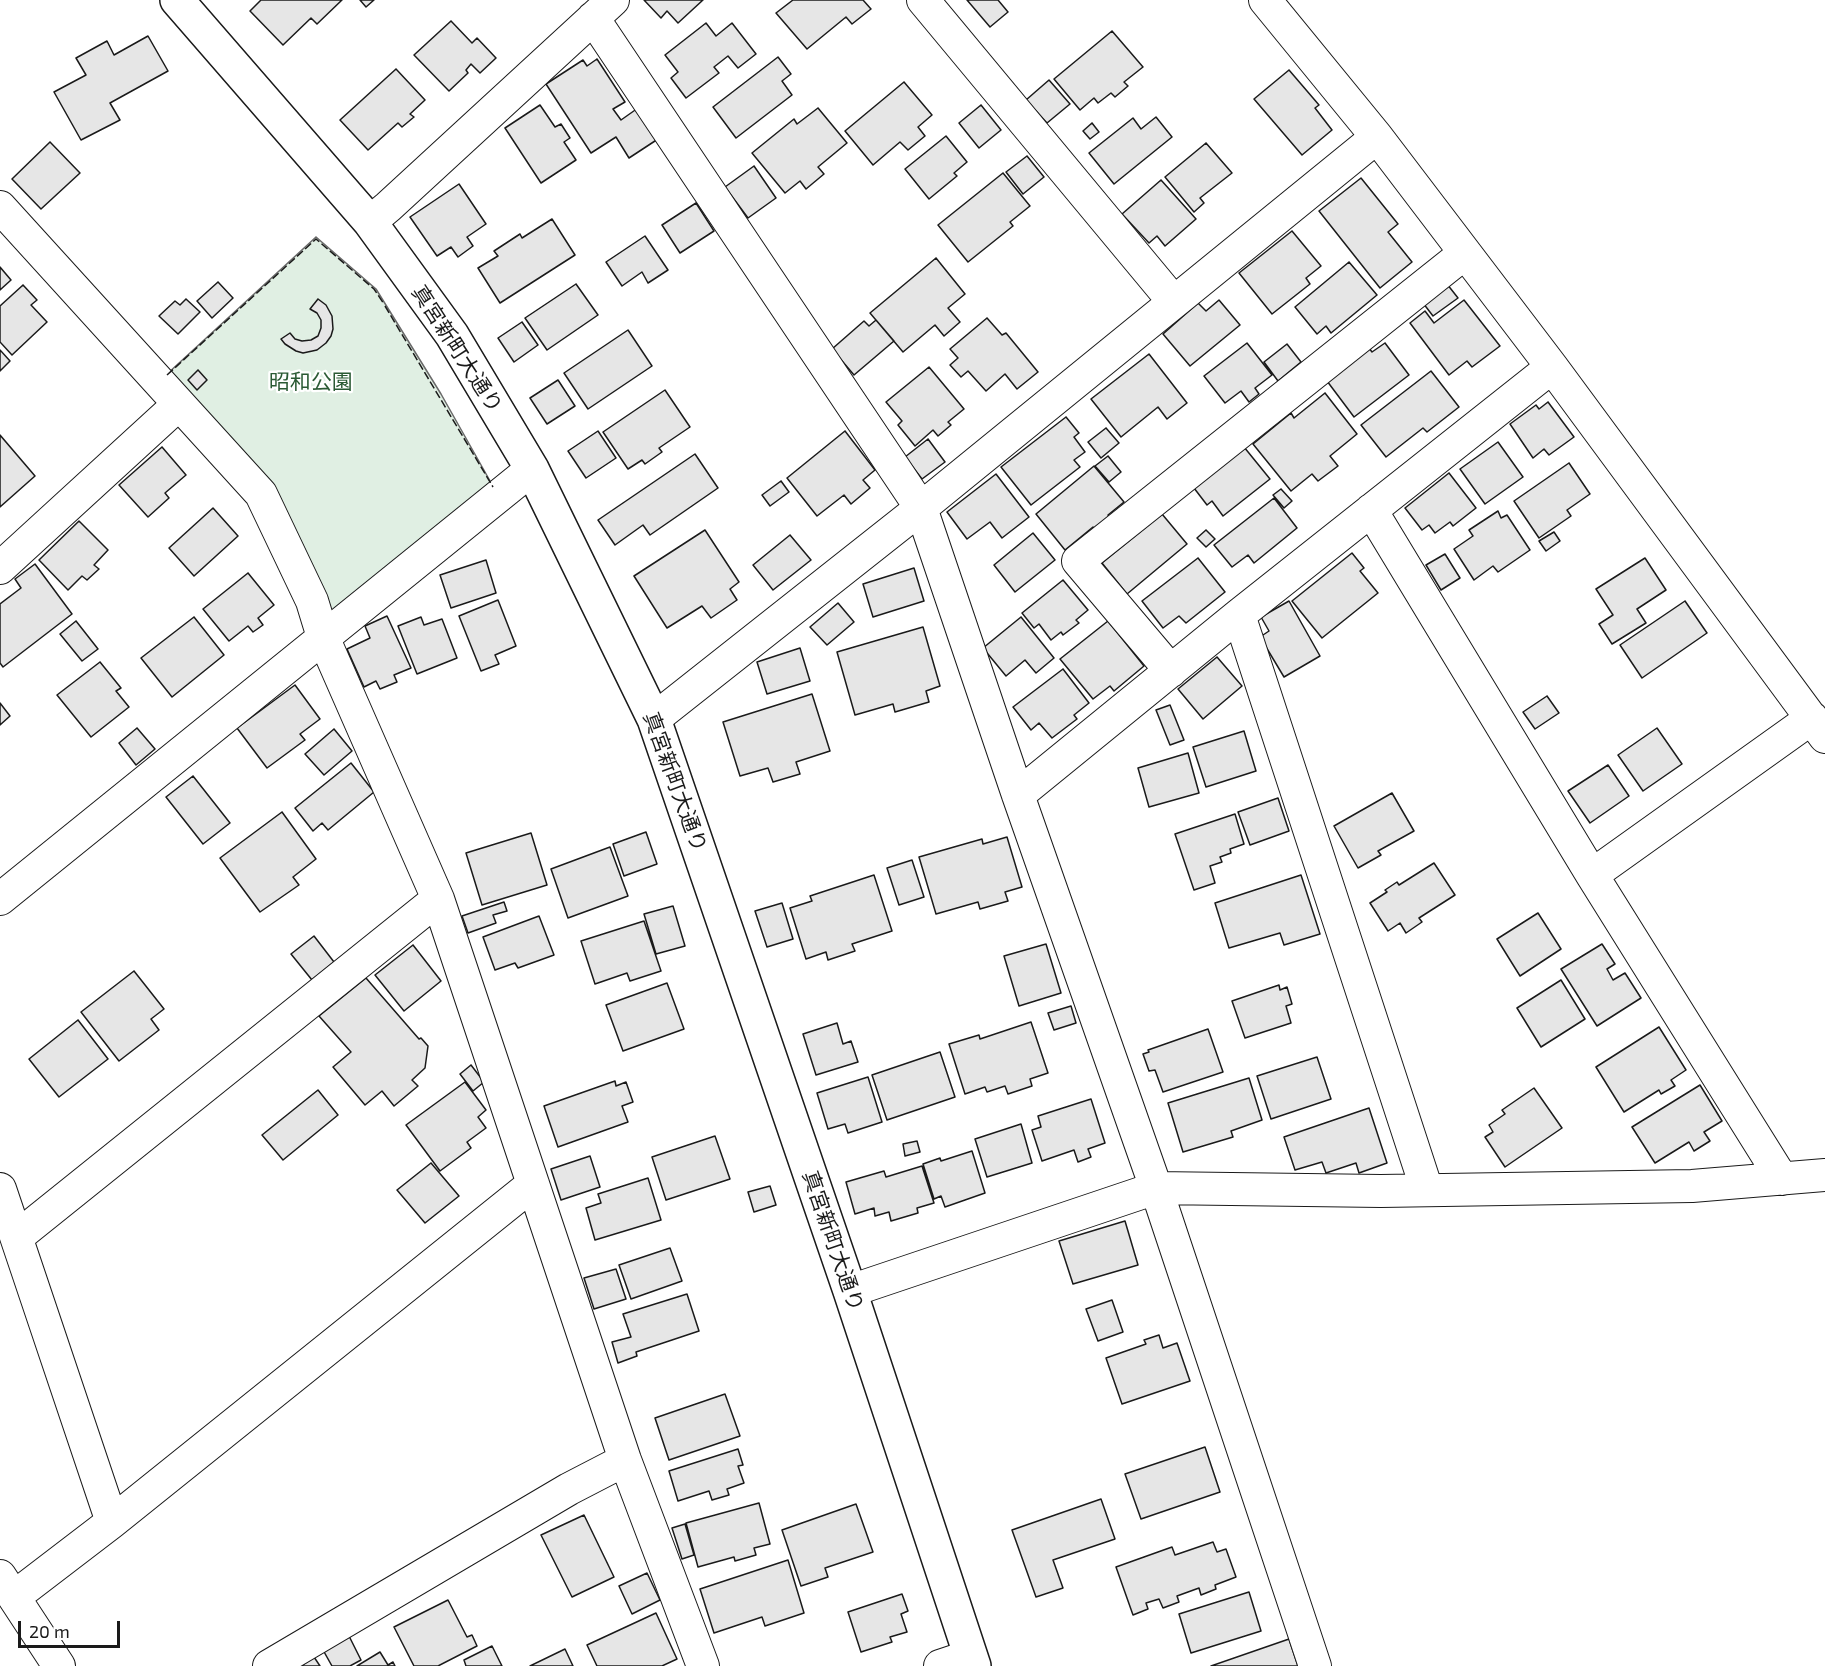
<!DOCTYPE html>
<meta charset="utf-8">
<style>
body{margin:0}
#map{position:relative;width:1825px;height:1666px;overflow:hidden;background:#fff;font-family:"Exo 2",sans-serif}
canvas{display:block}
.scale{position:absolute;left:18px;top:1621px;width:102px;height:27px;box-sizing:border-box;border:3px solid #1a1a1a;border-top:0;padding-left:8px;font-size:18px;line-height:21px;white-space:nowrap;color:#1a1a1a;-webkit-text-stroke:4px #fff;paint-order:stroke}
</style>
<div id="map">
<canvas width="1825" height="1666"></canvas>
<div class="scale">20 m</div>
</div>
<script>
const c = document.querySelector('canvas').getContext('2d');
c.lineJoin = 'round';
function fill(path, color) { c.fillStyle = color; c.fill(path, 'evenodd'); }
const shape = rows => new Path2D(rows.map(r => 'M' + r).join(''));
function strokePath(path, color, width, dash) { c.strokeStyle = color; c.lineWidth = width; c.lineCap = dash ? 'butt' : 'round'; c.setLineDash(dash || []); c.stroke(path); }
function write(font, color, halo, rows, align = 'center') {
  c.font = font + ' "Exo 2","Noto Sans JP",sans-serif'; c.lineWidth = 4.5; c.setLineDash([]); c.textBaseline = 'middle'; c.strokeStyle = halo; c.fillStyle = color; for (const [text, x, y, turn = 0] of rows) {
    c.save(); c.translate(x, y); c.rotate((+turn || 0) * Math.PI / 180); c.textAlign = isNaN(turn) ? turn : align; if (halo) c.strokeText(text, 0, 0); c.fillText(text, 0, 0); c.restore();
  }
}
const green = shape([
 [316,237,376,289,441,394,494,488,327,621,166,375,316,237]
]);
fill(green, '#e0efe3');
strokePath(green, '#6a6a6a', 1.5);
const building = shape([
 [261,0,342,0,317,24,311,18,283,45,250,11,261,0],
 [360,0,374,0,366,7,360,0],
 [644,0,703,0,678,23,667,11,661,18,644,0],
 [793,0,863,0,871,9,852,24,846,17,807,49,776,13,793,0],
 [967,0,998,0,1008,12,990,27,967,0],
 [451,21,472,43,477,38,496,58,480,73,471,64,466,70,468,73,449,91,414,55,451,21],
 [706,23,716,36,732,23,756,54,738,68,728,56,714,67,719,73,686,98,671,78,678,72,665,55,706,23],
 [1112,31,1143,67,1124,82,1128,86,1115,97,1111,93,1098,103,1094,98,1080,110,1054,79,1112,31],
 [148,36,168,71,110,103,120,120,81,140,54,92,86,75,76,58,107,41,114,55,148,36],
 [778,57,791,74,782,81,792,95,736,138,713,107,778,57],
 [597,59,625,102,613,109,621,120,638,108,658,139,629,158,616,137,591,153,546,84,583,60,587,66,597,59],
 [396,69,425,100,410,114,414,117,402,127,398,123,368,150,340,120,396,69],
 [1289,70,1319,105,1315,108,1332,130,1302,155,1254,99,1289,70],
 [1049,80,1070,104,1047,123,1026,100,1049,80],
 [904,82,932,115,918,127,925,136,908,150,900,142,873,165,845,131,904,82],
 [540,105,555,127,561,124,570,138,564,142,576,160,541,183,505,128,540,105],
 [981,105,1001,130,979,148,959,123,981,105],
 [818,108,847,143,818,167,824,174,806,189,800,181,785,193,752,153,794,119,797,124,818,108],
 [1156,117,1172,137,1114,184,1089,153,1133,118,1141,129,1156,117],
 [1092,123,1099,132,1090,139,1083,131,1092,123],
 [946,136,967,162,954,173,957,176,929,199,905,169,946,136],
 [50,142,80,173,41,209,12,179,50,142],
 [1206,143,1232,173,1200,198,1204,203,1194,212,1165,177,1206,143],
 [1027,156,1044,177,1023,194,1006,172,1027,156],
 [754,166,776,198,748,218,725,187,754,166],
 [1003,173,1030,206,1010,222,1013,226,968,262,938,225,1003,173],
 [1361,178,1398,224,1388,232,1412,262,1380,288,1319,211,1361,178],
 [1161,180,1196,219,1165,246,1157,236,1149,243,1122,214,1161,180],
 [459,184,486,224,467,237,473,246,458,257,451,247,437,256,410,217,459,184],
 [696,203,714,231,680,253,662,225,696,203],
 [552,219,575,255,500,303,478,268,498,256,494,251,520,234,522,238,552,219],
 [1292,231,1321,266,1306,278,1310,284,1272,314,1239,273,1292,231],
 [645,236,668,270,648,283,642,272,622,286,606,262,645,236],
 [936,258,965,294,948,308,960,322,944,336,935,325,903,352,870,313,936,258],
 [1349,262,1377,295,1331,333,1326,326,1317,334,1295,307,1349,262],
 [0,267,11,280,0,290,0,267],
 [218,282,233,298,212,318,197,301,218,282],
 [576,284,598,315,547,350,525,318,576,284],
 [1447,284,1458,298,1433,316,1423,303,1447,284],
 [23,285,37,300,31,305,47,322,12,355,0,342,0,306,23,285],
 [186,299,200,312,178,334,159,316,175,301,180,305,186,299],
 [318,299,326,305,332,316,333,329,331,336,326,343,317,350,303,353,296,351,285,344,281,339,290,333,295,339,302,341,311,340,318,336,321,328,321,320,317,313,310,309,318,299],
 [1219,300,1240,325,1190,366,1163,334,1198,303,1206,311,1219,300],
 [1464,300,1500,346,1472,367,1467,361,1449,375,1410,323,1425,311,1434,323,1464,300],
 [987,318,1002,335,1006,333,1038,372,1017,389,1005,374,986,391,968,371,961,377,950,365,958,358,950,349,987,318],
 [876,320,894,341,854,375,832,349,864,321,869,326,876,320],
 [522,322,538,345,514,362,498,338,522,322],
 [628,330,652,366,588,409,564,373,628,330],
 [1247,343,1272,375,1255,388,1259,394,1249,402,1241,391,1225,403,1204,376,1247,343],
 [1385,343,1409,375,1354,417,1327,381,1369,348,1372,352,1385,343],
 [1287,344,1301,362,1278,381,1264,362,1287,344],
 [0,350,10,361,0,371,0,350],
 [1149,354,1187,403,1167,419,1158,407,1121,437,1091,399,1149,354],
 [929,367,964,409,948,422,951,425,938,436,933,430,915,446,898,425,902,421,886,402,929,367],
 [198,370,207,380,197,390,188,380,198,370],
 [1431,371,1459,407,1427,432,1423,428,1386,457,1361,425,1431,371],
 [558,380,575,406,547,424,530,398,558,380],
 [665,390,690,427,659,448,662,452,645,464,642,460,628,469,603,432,665,390],
 [1325,393,1357,434,1330,456,1338,466,1318,481,1312,474,1291,491,1253,444,1291,413,1294,418,1325,393],
 [1548,402,1574,437,1549,455,1544,449,1533,458,1510,424,1536,405,1539,409,1548,402],
 [1066,417,1079,433,1074,437,1085,452,1074,460,1080,467,1031,505,1001,467,1066,417],
 [1106,428,1119,443,1101,458,1088,442,1106,428],
 [598,431,616,458,586,478,568,451,598,431],
 [845,431,875,470,863,480,870,488,851,504,844,495,817,516,787,478,845,431],
 [0,435,35,476,0,507,0,435],
 [928,439,945,462,922,479,905,457,928,439],
 [1498,442,1523,477,1485,504,1460,469,1498,442],
 [162,447,186,475,165,493,169,498,148,517,119,485,162,447],
 [1244,447,1270,479,1223,516,1212,501,1207,505,1194,488,1244,447],
 [695,454,718,488,650,535,643,525,615,545,598,520,695,454],
 [1108,456,1121,472,1109,482,1095,466,1108,456],
 [1569,463,1590,494,1567,510,1571,516,1539,538,1514,501,1569,463],
 [1094,466,1124,502,1108,515,1112,520,1097,533,1093,527,1065,550,1036,514,1094,466],
 [1449,473,1476,508,1453,526,1450,522,1435,533,1429,525,1422,530,1405,508,1449,473],
 [996,474,1029,517,1002,538,990,522,967,539,947,512,996,474],
 [781,481,789,492,770,506,762,495,781,481],
 [1281,489,1292,501,1284,508,1273,495,1281,489],
 [1274,498,1297,528,1254,563,1248,555,1232,567,1214,545,1274,498],
 [213,508,238,536,194,576,169,548,213,508],
 [1498,511,1501,518,1507,515,1530,550,1498,572,1493,566,1474,580,1454,549,1473,536,1469,530,1498,511],
 [1162,514,1187,544,1127,594,1102,563,1162,514],
 [79,521,108,550,94,565,99,569,87,580,82,576,68,590,39,560,79,521],
 [705,530,739,582,730,589,737,600,711,618,702,606,667,628,634,576,705,530],
 [1206,530,1215,539,1206,547,1197,538,1206,530],
 [1554,532,1560,541,1546,551,1539,541,1554,532],
 [1033,533,1055,560,1015,592,994,565,1033,533],
 [790,535,811,560,773,590,753,565,790,535],
 [1352,553,1364,568,1360,571,1378,593,1322,638,1292,601,1352,553],
 [1445,554,1460,578,1441,590,1426,565,1445,554],
 [1198,558,1225,592,1186,623,1179,616,1163,628,1142,601,1198,558],
 [1645,558,1666,590,1637,609,1646,623,1612,644,1599,624,1613,615,1596,589,1645,558],
 [486,560,496,593,451,608,440,575,486,560],
 [35,564,72,614,3,667,0,663,0,604,21,588,15,579,35,564],
 [914,568,924,601,873,617,863,584,914,568],
 [248,573,274,605,258,618,263,625,253,632,248,626,229,641,203,609,248,573],
 [1063,580,1088,610,1076,620,1079,623,1063,635,1061,632,1051,640,1039,624,1034,628,1022,613,1063,580],
 [498,600,516,646,495,655,499,664,481,671,459,616,498,600],
 [1289,601,1320,656,1284,677,1260,637,1269,631,1261,617,1289,601],
 [1685,601,1707,633,1642,678,1620,645,1685,601],
 [838,603,854,622,827,645,810,627,838,603],
 [387,616,411,668,394,675,397,682,380,689,376,681,364,687,347,649,370,638,365,626,387,616],
 [194,617,224,655,172,697,141,658,194,617],
 [421,617,424,625,442,619,457,658,417,674,398,626,421,617],
 [1021,617,1054,658,1036,673,1025,660,1006,676,983,648,1021,617],
 [76,621,98,649,82,661,60,634,76,621],
 [1108,621,1144,666,1114,691,1110,686,1093,699,1060,659,1108,621],
 [923,627,940,686,926,691,929,702,895,712,893,704,855,715,837,652,923,627],
 [800,648,810,681,767,694,757,662,800,648],
 [1217,657,1242,686,1203,719,1178,689,1217,657],
 [100,662,121,688,116,691,129,707,91,737,57,695,100,662],
 [1063,669,1089,703,1074,715,1077,719,1052,738,1039,723,1031,730,1013,707,1063,669],
 [295,685,320,719,300,734,305,740,267,768,237,728,295,685],
 [812,694,830,751,796,762,800,774,773,782,768,768,740,776,723,722,812,694],
 [1547,696,1559,713,1535,729,1523,712,1547,696],
 [0,703,10,716,0,725,0,703],
 [1170,705,1184,740,1170,745,1156,710,1170,705],
 [137,728,155,749,136,765,119,743,137,728],
 [1657,728,1682,764,1643,791,1618,755,1657,728],
 [334,729,352,751,324,775,305,754,334,729],
 [1244,731,1256,771,1206,787,1193,747,1244,731],
 [1188,753,1199,793,1149,807,1138,768,1188,753],
 [351,763,374,792,328,830,322,823,313,831,295,808,351,763],
 [1608,765,1629,796,1590,823,1568,791,1608,765],
 [193,776,230,823,203,844,166,797,193,776],
 [1392,793,1414,831,1378,851,1381,855,1358,868,1334,826,1392,793],
 [1278,798,1289,831,1250,845,1238,812,1278,798],
 [282,812,316,859,293,877,299,885,260,912,220,858,282,812],
 [1235,814,1244,844,1230,849,1231,853,1220,857,1222,862,1210,866,1215,883,1194,890,1175,834,1235,814],
 [646,832,657,864,624,876,613,844,646,832],
 [531,833,547,885,482,905,466,853,531,833],
 [1007,837,1022,887,1005,892,1008,901,980,909,978,902,936,914,919,857,982,839,983,844,1007,837],
 [610,847,628,896,568,918,551,869,610,847],
 [912,860,924,897,899,905,887,868,912,860],
 [1434,863,1455,895,1419,918,1422,922,1406,933,1400,923,1388,931,1370,903,1387,892,1385,890,1397,882,1399,885,1434,863],
 [874,875,892,931,852,944,855,951,828,960,826,952,806,959,790,908,812,901,810,896,874,875],
 [1301,875,1320,934,1284,945,1280,933,1229,948,1215,903,1301,875],
 [504,902,507,911,493,915,496,923,468,933,462,916,504,902],
 [782,903,793,939,767,947,755,911,782,903],
 [673,906,685,946,656,954,644,914,673,906],
 [1538,913,1561,949,1520,976,1497,939,1538,913],
 [539,916,554,955,518,968,515,963,495,970,483,937,539,916],
 [644,921,661,971,630,981,627,973,595,984,581,941,644,921],
 [314,936,334,962,312,980,291,954,314,936],
 [1046,944,1061,993,1019,1006,1004,956,1046,944],
 [1602,944,1615,964,1607,969,1613,980,1625,973,1641,998,1597,1026,1561,969,1602,944],
 [413,945,441,981,404,1011,375,975,413,945],
 [134,971,164,1009,151,1019,159,1030,119,1061,81,1012,134,971],
 [366,978,419,1039,421,1038,428,1046,425,1068,412,1080,418,1086,394,1106,382,1091,365,1105,333,1067,351,1052,319,1016,366,978],
 [1561,980,1585,1019,1541,1047,1517,1008,1561,980],
 [667,983,684,1029,623,1051,606,1005,667,983],
 [1279,985,1280,990,1287,987,1292,1004,1286,1006,1291,1023,1245,1038,1232,1001,1279,985],
 [1071,1006,1076,1023,1054,1030,1048,1013,1071,1006],
 [78,1020,108,1059,59,1097,29,1059,78,1020],
 [1031,1022,1048,1073,1030,1079,1032,1086,1008,1094,1005,1086,987,1092,985,1087,965,1094,949,1044,979,1035,980,1039,1031,1022],
 [837,1023,843,1044,851,1041,858,1062,816,1075,803,1034,837,1023],
 [1659,1027,1686,1070,1671,1080,1675,1086,1661,1094,1659,1090,1624,1112,1596,1067,1659,1027],
 [1208,1029,1223,1072,1163,1092,1155,1070,1149,1071,1143,1054,1149,1052,1148,1050,1208,1029],
 [940,1052,955,1097,887,1120,872,1075,940,1052],
 [1317,1057,1331,1099,1271,1119,1257,1076,1317,1057],
 [471,1065,484,1082,473,1091,460,1074,471,1065],
 [868,1077,882,1122,848,1133,845,1124,828,1129,817,1093,868,1077],
 [1249,1078,1262,1120,1231,1131,1233,1137,1183,1152,1168,1103,1249,1078],
 [615,1081,616,1086,626,1082,633,1102,622,1106,628,1122,558,1147,544,1106,615,1081],
 [465,1082,486,1110,478,1117,486,1128,467,1142,471,1148,440,1171,406,1125,465,1082],
 [1700,1085,1722,1121,1704,1132,1710,1141,1694,1151,1689,1142,1655,1163,1632,1127,1700,1085],
 [1534,1088,1562,1128,1505,1167,1485,1137,1493,1132,1489,1125,1505,1114,1502,1110,1534,1088],
 [318,1090,338,1115,283,1160,262,1135,318,1090],
 [1091,1099,1105,1143,1088,1149,1091,1157,1078,1162,1074,1150,1042,1161,1032,1130,1041,1127,1038,1116,1091,1099],
 [1369,1108,1387,1163,1359,1173,1356,1163,1326,1173,1322,1162,1295,1170,1284,1137,1369,1108],
 [1021,1124,1032,1163,987,1177,975,1139,1021,1124],
 [715,1136,730,1179,666,1200,652,1157,715,1136],
 [917,1141,920,1152,905,1156,903,1144,917,1141],
 [972,1151,985,1193,945,1207,941,1196,934,1199,923,1164,940,1158,941,1161,972,1151],
 [590,1156,600,1187,561,1200,551,1169,590,1156],
 [431,1163,459,1196,425,1223,397,1190,431,1163],
 [922,1166,934,1203,917,1208,918,1213,891,1221,889,1212,875,1216,874,1208,855,1214,846,1182,884,1171,886,1177,922,1166],
 [648,1178,661,1220,595,1240,586,1208,601,1203,598,1194,648,1178],
 [770,1186,776,1205,754,1212,748,1192,770,1186],
 [1125,1221,1138,1265,1073,1284,1059,1241,1125,1221],
 [670,1248,682,1281,631,1299,619,1265,670,1248],
 [616,1269,626,1299,594,1309,584,1278,616,1269],
 [687,1294,699,1331,636,1352,637,1356,618,1363,612,1342,631,1337,623,1314,687,1294],
 [1112,1300,1123,1332,1098,1341,1086,1309,1112,1300],
 [1159,1335,1163,1348,1177,1343,1190,1381,1122,1404,1106,1358,1146,1344,1144,1340,1159,1335],
 [725,1394,740,1436,669,1460,655,1418,725,1394],
 [1205,1447,1220,1492,1141,1519,1125,1474,1205,1447],
 [738,1449,743,1465,738,1466,744,1483,727,1489,729,1495,712,1500,709,1491,678,1501,669,1471,738,1449],
 [1101,1499,1115,1539,1053,1560,1063,1588,1036,1597,1012,1530,1101,1499],
 [759,1503,770,1544,754,1548,756,1555,735,1561,734,1557,698,1567,686,1523,759,1503],
 [856,1504,873,1552,825,1568,828,1577,801,1586,782,1530,856,1504],
 [584,1515,614,1577,572,1597,541,1535,584,1515],
 [685,1524,694,1555,682,1559,672,1528,685,1524],
 [1213,1542,1217,1552,1226,1549,1236,1577,1215,1585,1216,1589,1201,1595,1199,1588,1177,1596,1179,1602,1163,1608,1159,1599,1146,1603,1148,1609,1133,1615,1116,1567,1172,1547,1175,1555,1213,1542],
 [788,1560,804,1613,765,1626,762,1617,714,1633,700,1589,788,1560],
 [647,1573,660,1600,632,1614,619,1586,647,1573],
 [1249,1592,1261,1631,1191,1653,1179,1614,1249,1592],
 [902,1594,908,1611,901,1614,907,1632,890,1637,892,1642,861,1652,848,1612,902,1594],
 [448,1600,467,1637,472,1635,477,1646,438,1666,414,1666,394,1627,448,1600],
 [656,1613,677,1659,662,1666,597,1666,587,1645,656,1613],
 [349,1636,361,1660,350,1666,332,1666,323,1650,349,1636],
 [1289,1639,1298,1666,1211,1666,1289,1639],
 [492,1646,502,1666,466,1666,464,1660,492,1646],
 [565,1649,573,1666,530,1666,565,1649],
 [380,1652,388,1665,393,1662,395,1666,357,1666,380,1652],
 [314,1657,320,1666,301,1666,314,1657]
]);
fill(building, '#e6e6e6');
strokePath(building, '#1a1a1a', 1.5);
const minor = shape([
 [923,0,1174,302],
 [1265,0,1377,137,1552,367,1825,737],
 [593,18,921,508,1018,795,1156,1188,1315,1666],
 [0,207,261,494,312,601,323,637,438,899,625,1460,703,1666],
 [370,222,388,207,613,0],
 [1371,510,1592,875,1782,1179],
 [0,568,179,404],
 [1239,615,1427,1190],
 [1171,671,1078,561,1465,253],
 [654,719,921,508,1377,137],
 [1018,795,1239,615,1552,367],
 [1592,875,1812,718],
 [0,899,532,469],
 [0,1189,112,1522],
 [17,1237,438,899],
 [850,1291,1156,1188,1381,1191,1692,1186,1825,1175],
 [0,1576,59,1666],
 [14,1597,112,1522,533,1184],
 [269,1666,569,1489,625,1460],
 [940,1666,970,1656]
]);
const tertiary = shape([
 [177,0,370,222,452,335,532,469,654,719,850,1291,974,1666]
]);
strokePath(minor, '#1a1a1a', 34);
strokePath(tertiary, '#1a1a1a', 36);
strokePath(minor, '#fff', 32);
strokePath(tertiary, '#fff', 33);
strokePath(shape([
 [385,306,493,487],
 [167,375,316,239,374,289,384,304]
]), '#1a1a1a', 1.5, [8, 3]);
write('21px', '#1a1a1a', '#fff', [
 ["真宮新町大通り",457,349,57],
 ["真宮新町大通り",675,782,70],
 ["真宮新町大通り",833,1241,71]
]);
write('21px', '#2b5a34', '#fff', [
 ["昭和公園",311,382]
]);
</script>
